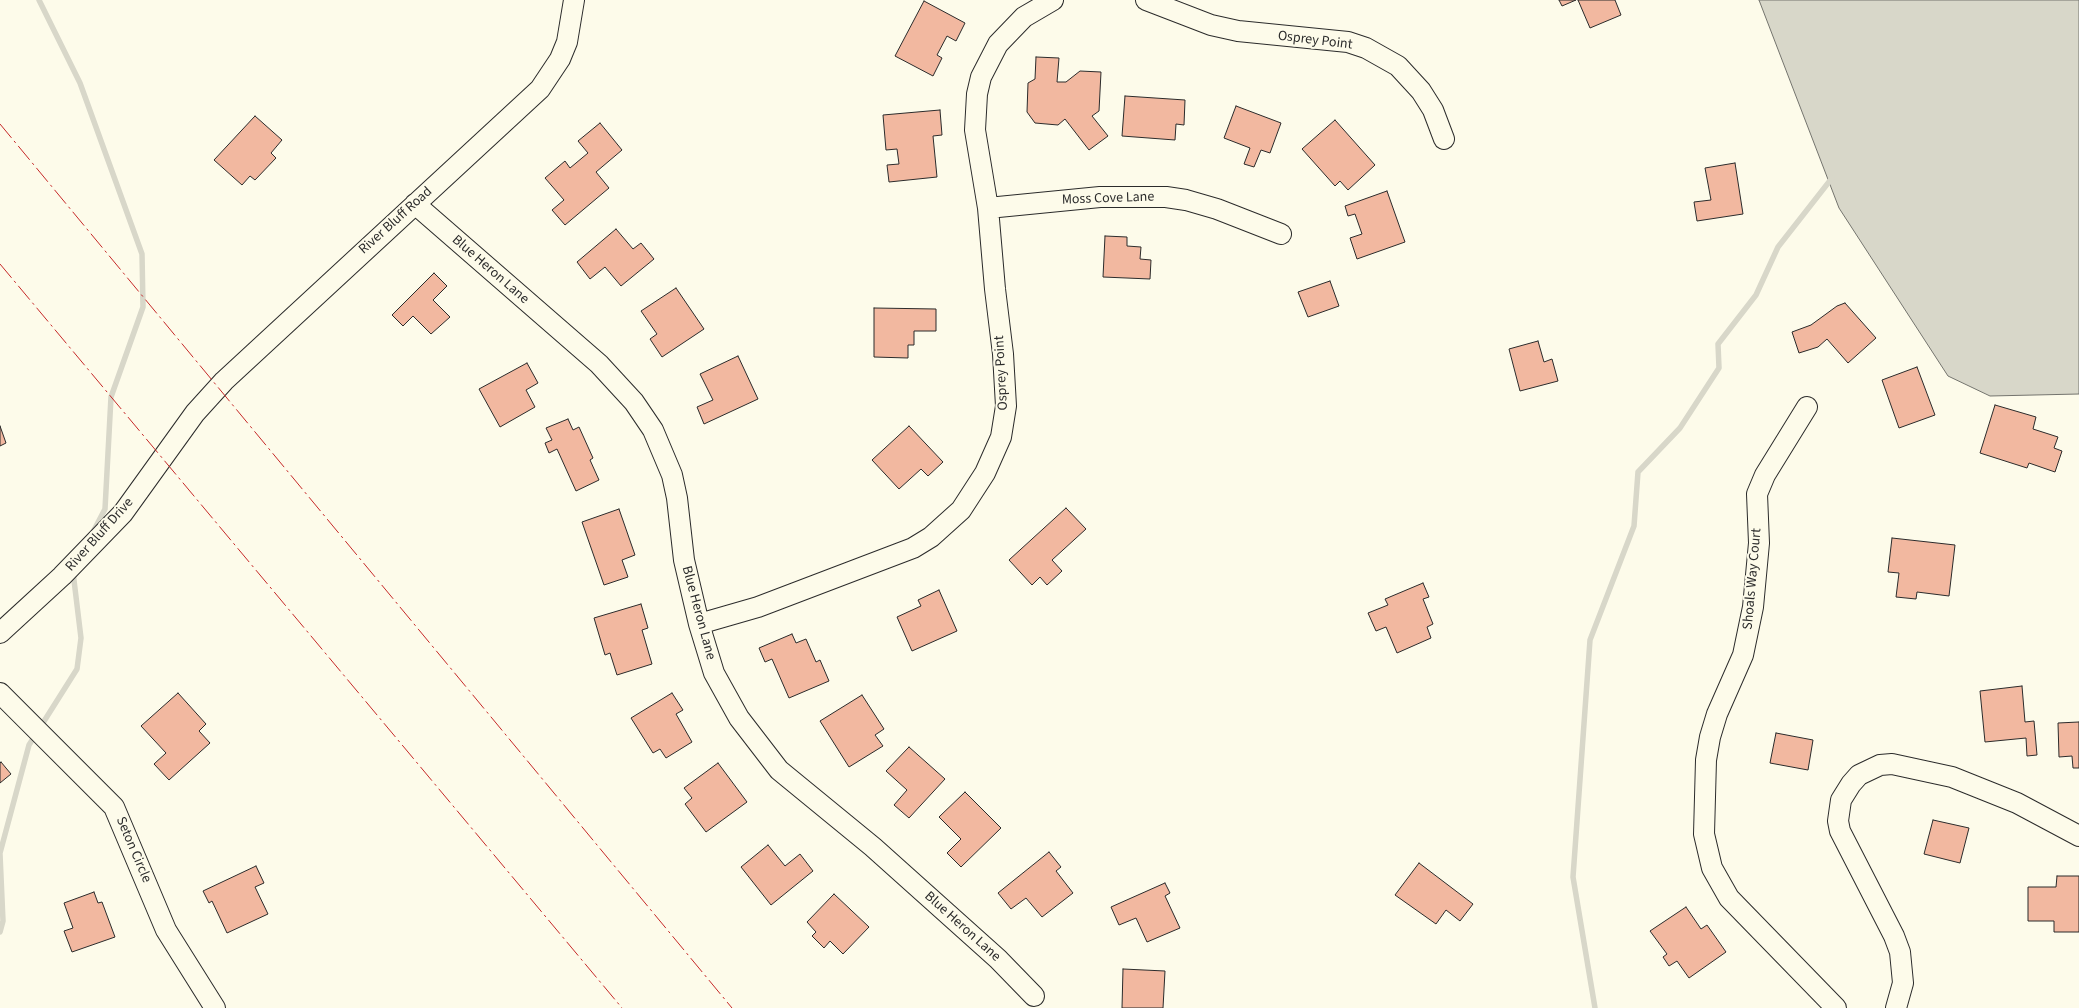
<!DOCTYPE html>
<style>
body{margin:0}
canvas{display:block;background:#fdfbea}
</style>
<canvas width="2079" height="1008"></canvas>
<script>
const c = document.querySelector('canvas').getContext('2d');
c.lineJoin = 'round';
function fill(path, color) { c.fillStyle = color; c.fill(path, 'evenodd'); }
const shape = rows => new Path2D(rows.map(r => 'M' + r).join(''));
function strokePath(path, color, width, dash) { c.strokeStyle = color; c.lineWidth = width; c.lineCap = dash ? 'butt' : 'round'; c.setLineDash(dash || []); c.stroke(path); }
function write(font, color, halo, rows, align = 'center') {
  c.font = font + ' "Source Sans 3",sans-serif'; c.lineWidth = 4; c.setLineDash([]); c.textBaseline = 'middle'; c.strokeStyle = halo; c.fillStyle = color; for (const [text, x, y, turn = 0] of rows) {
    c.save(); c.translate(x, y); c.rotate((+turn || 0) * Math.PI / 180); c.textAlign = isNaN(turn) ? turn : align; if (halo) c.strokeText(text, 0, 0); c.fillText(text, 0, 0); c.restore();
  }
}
const water = shape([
 [1759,0,2079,0,2079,394,1990,396,1948,376,1839,208,1759,0]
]);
fill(water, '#d8d7c9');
strokePath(water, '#74746e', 1);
strokePath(shape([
 [39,0,80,83,142,254,143,307,111,397,105,509,93,532],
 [0,853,29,745,77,669,81,638,73,572],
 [0,854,3,921,0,932],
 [1595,1008,1573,877,1590,640,1634,526,1638,472,1680,428,1719,368,1718,344,1756,295,1778,247,1832,178]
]), '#d8d7c9', 5.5);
const building = shape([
 [1559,0,1576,0,1562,6,1559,0],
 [1578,0,1615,0,1621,15,1590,28,1578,0],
 [924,1,965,23,956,41,947,36,937,55,942,58,933,76,895,56,924,1],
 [1036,57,1059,58,1057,82,1066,82,1080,71,1101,72,1099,111,1092,116,1108,136,1089,150,1065,119,1058,125,1035,123,1027,112,1028,83,1035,79,1036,57],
 [1125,96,1185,100,1184,125,1176,124,1175,140,1122,136,1125,96],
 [1236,106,1281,123,1270,153,1261,150,1254,167,1244,164,1250,148,1224,138,1236,106],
 [940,110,942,135,933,136,937,177,889,182,887,165,899,164,897,149,886,150,883,115,940,110],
 [255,116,282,140,271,153,276,158,255,180,250,176,242,185,214,160,255,116],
 [1335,120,1375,165,1348,190,1340,181,1335,186,1302,149,1335,120],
 [600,123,622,150,596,172,609,188,565,225,552,210,564,200,545,178,565,161,570,168,588,153,578,141,600,123],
 [1735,163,1743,214,1697,221,1694,202,1711,200,1705,168,1735,163],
 [1387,191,1405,242,1357,259,1350,238,1362,234,1355,214,1348,216,1345,206,1387,191],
 [616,229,633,249,641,243,654,259,621,286,605,267,590,279,577,262,616,229],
 [1105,236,1127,237,1127,246,1141,247,1140,259,1151,260,1150,279,1103,277,1105,236],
 [434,273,447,286,433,300,450,317,431,334,413,316,403,326,392,315,434,273],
 [1330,281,1339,306,1308,317,1298,292,1330,281],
 [676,288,704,329,662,357,650,339,657,334,641,311,676,288],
 [1845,303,1876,338,1848,363,1827,339,1818,347,1799,353,1792,332,1811,325,1837,306,1845,303],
 [874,308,936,309,936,331,914,331,914,345,908,345,908,358,874,357,874,308],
 [1538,341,1544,362,1552,359,1558,381,1520,391,1509,349,1538,341],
 [738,356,758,399,704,424,697,407,713,400,700,374,738,356],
 [527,363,538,383,526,390,535,407,500,427,479,389,527,363],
 [1917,367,1935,415,1899,428,1882,380,1917,367],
 [1995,405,2036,417,2033,429,2058,437,2054,448,2062,451,2055,472,2029,463,2027,468,1980,453,1995,405],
 [568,419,573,430,579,427,593,458,590,460,599,480,576,491,557,449,549,453,545,443,552,440,546,428,568,419],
 [0,426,6,443,0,446,0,426],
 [909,426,943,462,928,476,921,469,899,489,872,460,909,426],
 [1066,508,1086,529,1052,560,1062,571,1047,585,1040,577,1032,585,1009,560,1066,508],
 [619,509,635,555,622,560,628,577,604,585,582,522,619,509],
 [1892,538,1955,545,1949,596,1917,592,1916,599,1896,597,1899,573,1888,572,1892,538],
 [1423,583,1429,597,1423,599,1433,624,1427,627,1431,638,1397,653,1386,627,1376,631,1368,613,1388,605,1385,599,1423,583],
 [939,590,957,631,912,651,897,617,921,606,918,600,939,590],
 [641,604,648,628,642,630,652,664,617,675,610,653,605,655,594,618,641,604],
 [792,634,796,643,806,639,816,662,820,660,829,681,789,698,772,659,765,662,759,648,792,634],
 [2022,686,2025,722,2034,721,2037,755,2027,756,2026,738,1985,742,1980,691,2022,686],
 [178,693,206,724,199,731,210,743,169,780,154,764,166,753,141,726,178,693],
 [672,693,683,710,676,714,692,742,666,758,660,749,653,753,631,718,672,693],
 [862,695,884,729,875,735,883,746,849,767,820,721,862,695],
 [2079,722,2079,768,2073,768,2072,756,2059,757,2058,723,2079,722],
 [1776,733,1813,740,1808,770,1770,763,1776,733],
 [909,747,945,779,909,818,894,805,907,790,886,771,909,747],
 [1,762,11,774,0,783,0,763,1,762],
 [718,763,747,802,706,832,685,804,692,798,684,788,718,763],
 [965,792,1001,828,961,867,947,853,961,839,939,817,965,792],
 [1933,820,1969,828,1960,863,1924,854,1933,820],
 [768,845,785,866,800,854,813,871,771,905,741,867,768,845],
 [1049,852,1061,867,1056,871,1073,893,1042,917,1026,898,1011,909,998,893,1049,852],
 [1419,863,1473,904,1460,921,1446,910,1436,924,1395,895,1419,863],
 [256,866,264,883,255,887,268,914,227,933,212,901,209,903,203,891,256,866],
 [2057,876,2079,876,2079,932,2054,932,2054,921,2028,921,2028,887,2056,887,2057,876],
 [1165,883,1170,893,1165,896,1180,928,1147,942,1136,918,1119,925,1111,907,1165,883],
 [94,892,98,903,102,902,115,937,72,952,64,931,73,928,64,903,94,892],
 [834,894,869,927,843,954,830,941,824,948,812,936,816,932,807,922,834,894],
 [1686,907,1701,929,1707,925,1726,952,1689,978,1677,961,1669,966,1663,957,1667,954,1650,931,1686,907],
 [1123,969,1165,971,1163,1008,1122,1008,1123,969]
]);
fill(building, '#f2b8a0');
strokePath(building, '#2b2b2b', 1);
const minor = shape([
 [1146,0,1211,25,1238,31,1348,42,1366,48,1398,66,1421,91,1433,110,1444,139],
 [415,204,599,364,634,402,653,430,672,475,677,498,684,560,699,624,714,673,739,718,779,770,873,847,998,959,1034,996],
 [988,208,1100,197,1166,197,1186,200,1217,209,1281,234],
 [1807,407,1765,475,1757,494,1759,543,1753,607,1743,655,1717,714,1710,737,1706,760,1704,834,1712,868,1729,898,1836,1008],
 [699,624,758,607,913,548,931,537,961,510,985,473,1001,437,1006,406,1003,354,995,289,988,208,975,130,977,94,981,77,998,44,1024,17,1053,0],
 [0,633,62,576,123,513,195,413,224,381,540,89,560,59,567,42,574,0],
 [0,693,114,807,166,930,215,1008],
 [1896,1008,1903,983,1900,952,1894,936,1840,831,1838,821,1841,800,1851,784,1859,775,1880,765,1892,764,1952,777,2017,803,2079,836]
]);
strokePath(minor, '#2b2b2b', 22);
strokePath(minor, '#fdfbea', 20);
strokePath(shape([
 [0,124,732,1008],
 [0,264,622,1008]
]), '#c62828', 1, [18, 4, 2.5, 4]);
write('14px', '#2b2b2b', '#fdfbea', [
 ["Osprey Point",1315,41,7],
 ["Moss Cove Lane",1108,199,-2],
 ["River Bluff Road",396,221,-42],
 ["Blue Heron Lane",490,270,41],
 ["Osprey Point",1002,373,-93],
 ["River Bluff Drive",100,535,-48],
 ["Shoals Way Court",1753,579,-85],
 ["Blue Heron Lane",698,613,75],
 ["Seton Circle",133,850,67],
 ["Blue Heron Lane",962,927,42]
]);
</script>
